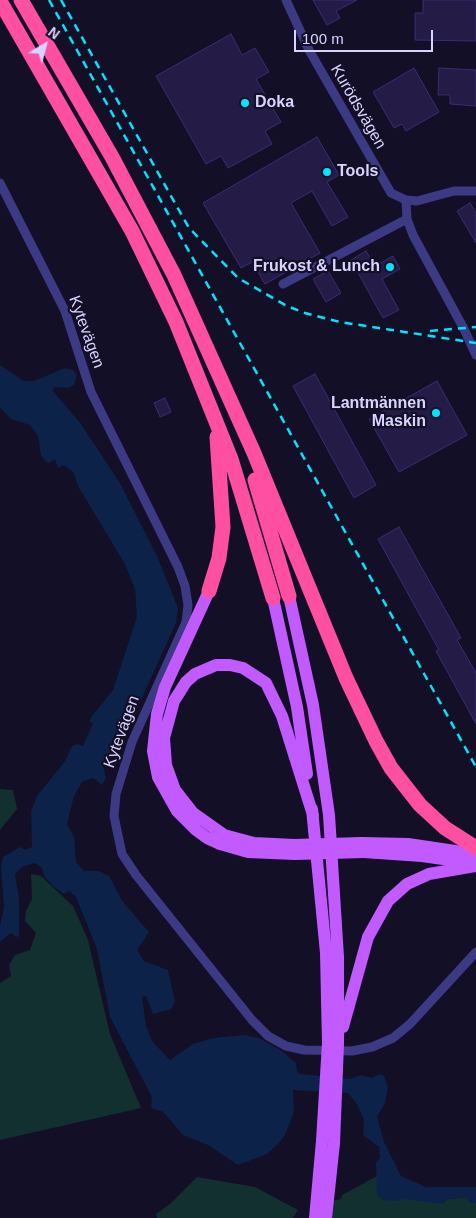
<!DOCTYPE html>
<meta charset="utf-8">
<style>
body{margin:0}
#map{position:relative;width:476px;height:1218px;overflow:hidden;background:#130f26;font-family:Arial,sans-serif}
canvas{display:block}
.north{position:absolute;left:20px;top:20px;width:50px;height:50px;-webkit-text-stroke:4px #130f26;paint-order:stroke;rotate:37deg;font-size:14px;font-weight:700;line-height:20px;text-align:center;color:#d9d4ff}
.north::after{content:'';display:block;margin:auto;width:18px;height:22px;background:#d9d4ff;clip-path:polygon(50% 0,100% 100%,50% 72%,0 100%)}
.scale{position:absolute;left:294px;top:30px;width:139px;height:22px;box-sizing:border-box;border:2px solid #d9d4ff;border-top:0;padding-left:6px;font-size:15px;line-height:18px;white-space:nowrap;color:#d9d4ff;-webkit-text-stroke:4px #130f26;paint-order:stroke}
</style>
<div id="map">
<canvas width="476" height="1218"></canvas>
<div class="north">N</div>
<div class="scale">100 m</div>
</div>
<script>
const c = document.querySelector('canvas').getContext('2d');
c.lineJoin = 'round';
function fill(path, color) { c.fillStyle = color; c.fill(path, 'evenodd'); }
const shape = rows => new Path2D(rows.map(r => 'M' + r).join(''));
function strokePath(path, color, width, dash) { c.strokeStyle = color; c.lineWidth = width; c.lineCap = dash ? 'butt' : 'round'; c.setLineDash(dash || []); c.stroke(path); }
function write(font, color, halo, rows, align = 'center') {
  c.font = font + ' Arial,sans-serif'; c.lineWidth = 4.5; c.setLineDash([]); c.textBaseline = 'middle'; c.strokeStyle = halo; c.fillStyle = color; for (const [text, x, y, turn = 0] of rows) {
    c.save(); c.translate(x, y); c.rotate((+turn || 0) * Math.PI / 180); c.textAlign = isNaN(turn) ? turn : align; if (halo) c.strokeText(text, 0, 0); c.fillText(text, 0, 0); c.restore();
  }
}
fill(shape([
 [0,789,13,790,17,809,0,830],
 [31,874,41,876,73,906,88,940,110,1034,141,1108,0,1140,0,983,11,976,9,965,15,955,30,950,36,933,25,921,26,911,32,899],
 [377,1176,377,1191,447,1199,466,1197,476,1202,476,1218,329,1218,332,1201,341,1199,342,1195],
 [197,1177,255,1187,298,1210,293,1218,157,1218,156,1214,170,1204]
]), '#12302f');
fill(shape([
 [0,365,24,381,34,381,65,368,73,370,77,375,74,385,68,388,54,387,53,391,81,424,120,483,157,556,178,608,176,623,121,744,103,765,106,778,102,785,93,778,82,782,74,796,67,824,74,837,76,862,84,871,98,871,109,876,123,902,149,932,137,950,144,961,168,970,175,1002,171,1009,153,1014,146,996,142,997,146,1026,152,1041,170,1060,193,1044,213,1038,244,1035,259,1038,282,1051,296,1063,297,1072,301,1074,350,1079,361,1075,372,1078,380,1074,384,1076,388,1088,385,1103,377,1117,384,1142,401,1176,426,1187,476,1187,476,1203,470,1203,466,1197,447,1199,443,1204,405,1199,399,1201,384,1200,379,1197,377,1195,376,1162,380,1158,379,1147,363,1135,364,1120,357,1104,348,1093,293,1090,294,1112,285,1135,278,1144,267,1154,238,1165,208,1145,183,1135,163,1112,151,1108,152,1097,110,1017,97,949,76,897,69,891,64,894,54,887,44,876,42,868,35,863,22,867,15,874,19,899,19,936,16,937,11,933,0,942,0,926,4,907,1,866,3,857,20,847,25,850,32,847,31,811,37,796,65,761,72,746,77,744,83,746,93,723,89,722,92,716,113,690,137,617,135,589,125,564,78,486,74,473,64,465,58,468,55,459,49,463,46,462,41,455,38,436,30,425,11,419,0,407]
]), '#0c2248');
const building = shape([
 [313,0,357,0,336,11,340,18,327,25,313,0],
 [423,0,476,0,476,41,415,40,415,13,423,13,423,0],
 [231,34,242,55,255,48,269,72,256,79,281,122,265,131,272,144,228,168,221,156,206,164,156,76,231,34],
 [414,68,439,112,406,131,402,124,394,128,373,92,414,68],
 [439,68,476,70,476,106,450,104,450,95,438,95,439,68],
 [317,137,339,175,327,182,348,217,332,226,312,191,291,203,320,253,265,284,252,262,241,268,203,203,317,137],
 [470,203,476,213,476,243,457,211,470,203],
 [366,251,375,266,393,256,400,269,382,279,399,310,383,318,351,260,366,251],
 [328,271,341,293,326,302,313,279,328,271],
 [315,374,376,485,354,498,293,386,315,374],
 [437,381,467,435,399,472,369,419,437,381],
 [165,398,171,412,160,417,154,403,165,398],
 [399,527,461,638,457,640,476,673,476,724,436,651,439,650,378,539,399,527]
]);
fill(building, '#241b47');
strokePath(building, '#3b2d73', 1);
strokePath(shape([
 [286,0,309,50,391,193,406,200,417,201,454,191,476,191],
 [0,183,65,311,91,392,178,567,185,586,188,605,186,622,132,742,116,794,114,816,122,854,136,875,252,1020,268,1036,286,1046,304,1050,352,1051,372,1047,393,1038,410,1024,476,952],
 [406,200,407,219,413,235,464,329,476,355],
 [283,284,407,219]
]), '#3d3a85', 9);
strokePath(shape([
 [209,591,165,687,157,714,153,751,158,777,177,811,196,830,207,838,220,844,248,852,295,854],
 [289,596,313,705,329,815,338,957,338,1044],
 [273,598,297,707,307,774],
 [312,809,326,953,328,1043],
 [362,843,408,844,476,854],
 [294,845,254,843,224,835,193,813,175,790,166,765,164,738,174,701,186,682,195,674,216,665,230,665,243,668,266,683,282,716,313,815],
 [364,852,422,856,471,863],
 [343,1027,368,937,388,901,407,884,429,874,476,866],
 [315,1218,322,1141],
 [326,1218,334,1143]
]), '#c25bff', 12);
strokePath(shape([
 [21,0,112,157,174,275,254,453,346,678,376,741,391,768,420,805,445,828,476,848],
 [0,1,132,231,176,322,231,459,273,598],
 [255,480,289,596],
 [209,591,219,558,223,527,217,437]
]), '#ff4fa3', 15);
strokePath(shape([
 [49,0,476,767],
 [61,0,189,228,238,278,287,306,305,313,340,322,476,343],
 [430,331,476,327]
]), '#00e5ff', 2.5, [8, 6]);
strokePath(shape([
 [294,845,362,843],
 [295,854,364,852],
 [322,1141,328,1043],
 [334,1143,338,1044]
]), '#c25bff', 12);
for (const [x, y, r, color] of [
 [245,103,5,"#00e5ff"],
 [327,172,5,"#00e5ff"],
 [390,267,5,"#00e5ff"],
 [436,413,5,"#00e5ff"]
]) { const dot = new Path2D(); dot.arc(x, y, r, 0, 2 * Math.PI); c.fillStyle = color; c.fill(dot); strokePath(dot, '#130f26', 2); }
write('bold 16px', '#d9d4ff', '#130f26', [
 ["Doka",255,103],
 ["Tools",337,172],
 ["Frukost & Lunch",380,267,"right"],
 ["Lantmännen",426,404,"right"],
 ["Maskin",426,422,"right"]
], 'left');
write('16px', '#d9d4ff', '#130f26', [
 ["Kurödsvägen",358,107,60],
 ["Kytevägen",86,332,70],
 ["Kytevägen",122,732,-70]
]);
</script>
